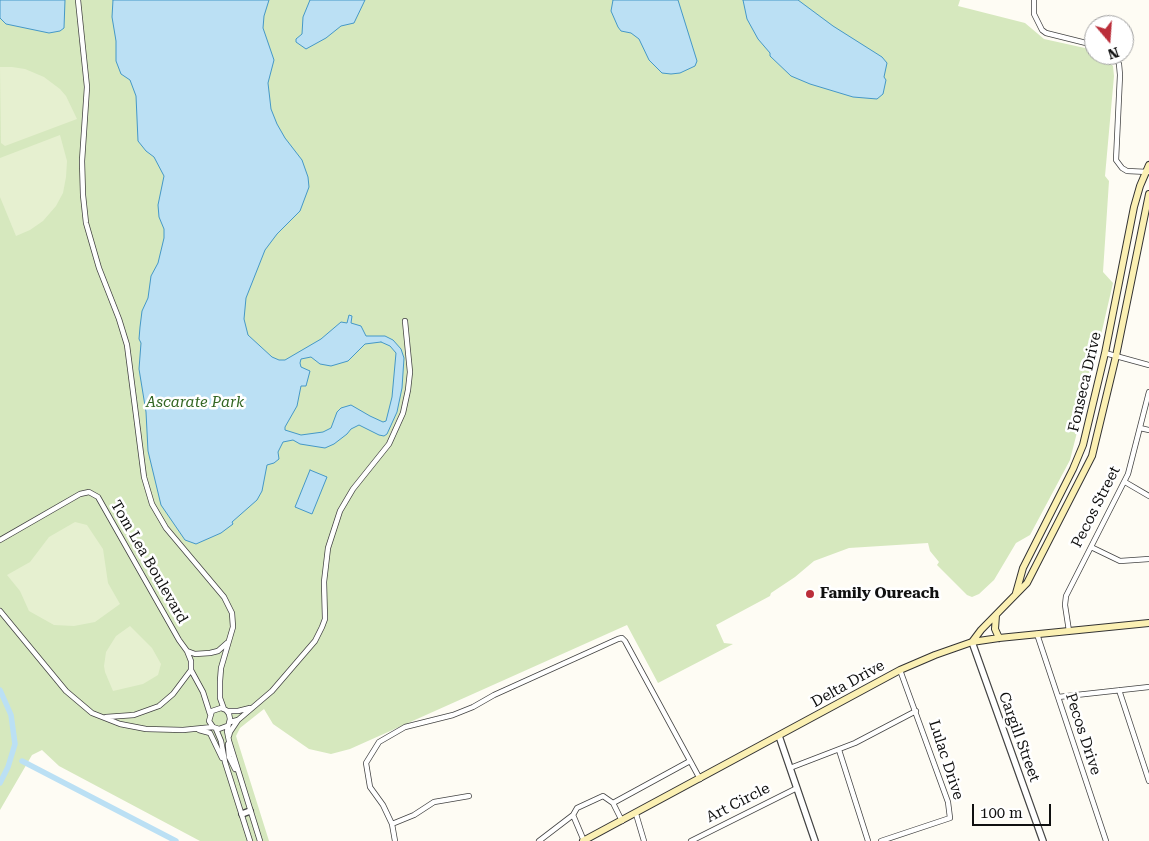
<!DOCTYPE html>
<style>
body{margin:0}
#map{position:relative;width:1149px;height:841px;overflow:hidden;background:#fefcf4;font-family:"Roboto Serif",serif}
canvas{display:block}
.north{position:absolute;left:1084px;top:15px;width:50px;height:50px;box-sizing:border-box;background:#fff;border:1px solid #9f9f9f;border-radius:50%;rotate:162deg;font-size:14px;font-weight:700;line-height:20px;text-align:center;color:#101010}
.north::after{content:'';display:block;margin:auto;width:18px;height:22px;background:#bb2e3a;clip-path:polygon(50% 0,100% 100%,50% 72%,0 100%)}
.scale{position:absolute;left:972px;top:804px;width:79px;height:22px;box-sizing:border-box;border:2px solid #101010;border-top:0;padding-left:6px;font-size:15px;line-height:18px;white-space:nowrap;color:#101010;-webkit-text-stroke:4px #fff;paint-order:stroke}
</style>
<div id="map">
<canvas width="1149" height="841"></canvas>
<div class="north">N</div>
<div class="scale">100 m</div>
</div>
<script>
const c = document.querySelector('canvas').getContext('2d');
c.lineJoin = 'round';
function fill(path, color) { c.fillStyle = color; c.fill(path, 'evenodd'); }
const shape = rows => new Path2D(rows.map(r => 'M' + r).join(''));
function strokePath(path, color, width, dash) { c.strokeStyle = color; c.lineWidth = width; c.lineCap = dash ? 'butt' : 'round'; c.setLineDash(dash || []); c.stroke(path); }
function write(font, color, halo, rows, align = 'center') {
  c.font = font + ' "Roboto Serif",serif'; c.lineWidth = 5; c.setLineDash([]); c.textBaseline = 'middle'; c.strokeStyle = halo; c.fillStyle = color; for (const [text, x, y, turn = 0] of rows) {
    c.save(); c.translate(x, y); c.rotate((+turn || 0) * Math.PI / 180); c.textAlign = isNaN(turn) ? turn : align; if (halo) c.strokeText(text, 0, 0); c.fillText(text, 0, 0); c.restore();
  }
}
fill(shape([
 [0,0,960,0,958,6,1025,23,1044,39,1094,50,1094,55,1102,55,1113,66,1114,76,1105,176,1109,181,1103,272,1113,283,1094,365,1070,460,1030,535,1016,543,994,580,979,594,972,597,967,595,937,565,939,562,930,551,928,543,849,548,814,561,795,577,771,593,770,596,716,625,724,643,733,644,658,683,627,625,350,749,331,754,309,749,273,724,264,709,240,728,236,736,269,841,200,841,59,766,42,750,32,755,0,810]
]), '#d6e8be');
fill(shape([
 [0,67,12,67,25,69,44,77,60,89,66,96,77,119,5,146,1,143],
 [60,135,67,161,66,177,63,193,56,206,43,221,30,230,16,236,0,197,0,158],
 [75,522,87,525,103,549,108,583,120,604,95,622,74,626,54,625,29,611,20,591,7,575,30,562,49,537],
 [130,626,152,648,161,664,158,675,143,684,113,691,105,672,104,666,106,652,116,636]
]), '#e6f0d0');
const water = shape([
 [0,0,65,0,64,28,60,31,49,33,6,24,0,18,0,0],
 [113,0,269,0,264,16,263,28,274,60,268,83,271,109,277,124,285,138,302,160,308,177,309,187,300,211,277,234,265,250,246,298,244,319,248,335,272,357,279,360,285,360,321,339,341,322,347,323,349,315,352,316,351,323,361,326,366,336,385,336,393,340,401,349,404,358,402,388,397,412,387,434,384,436,379,435,359,425,351,429,347,434,334,444,325,448,300,444,293,440,283,442,278,452,279,459,274,463,267,465,262,491,257,500,232,522,233,524,221,533,196,544,185,540,161,505,148,451,146,412,139,369,141,343,139,339,140,327,142,311,148,298,151,276,158,263,164,238,164,229,159,217,158,205,164,176,154,157,146,151,138,141,136,96,130,80,121,74,116,61,116,41,112,17,113,0],
 [381,342,390,346,396,353,392,397,386,421,383,422,370,416,351,405,341,408,337,412,331,428,323,432,301,435,285,430,285,427,297,406,301,386,306,386,310,371,301,367,300,363,301,359,311,357,320,364,331,366,348,361,365,344,381,342],
 [310,0,365,0,354,23,341,26,326,38,306,49,296,42,296,39,302,34,303,17,310,0],
 [613,0,678,0,697,61,695,66,680,73,671,74,662,73,649,60,639,39,631,33,621,31,618,27,611,11,613,0],
 [743,0,798,0,833,26,882,57,887,63,884,77,886,80,883,94,877,99,853,97,810,84,791,76,770,56,770,53,758,39,747,19,743,0],
 [310,470,327,477,312,514,295,507,310,470]
]);
fill(water, '#bbe0f4');
strokePath(water, '#4598c7', 1);
strokePath(shape([
 [0,690,11,715,15,744,8,767,0,783],
 [22,761,176,841]
]), '#bbe0f4', 5.5);
const minor = shape([
 [78,0,87,87,82,161,83,195,86,223,99,268,119,319,127,345,144,477,152,504,166,528,224,597,232,613,233,627,221,668,220,681,220,698,224,709],
 [1034,0,1034,14,1042,30,1046,33,1094,45],
 [1114,55,1119,64,1120,75,1116,160,1122,168,1127,171,1148,172],
 [1105,353,1149,365],
 [1140,428,1149,430],
 [1125,482,1149,496],
 [0,540,80,494,89,492,98,497,179,640,187,651,191,661,191,670,203,692,210,714],
 [1091,547,1120,561,1149,559],
 [0,611,66,691,92,713,120,724,146,729,183,730,213,727],
 [1069,631,1065,605,1066,596,1128,474,1149,392],
 [1037,634,1106,841],
 [187,651,195,654,210,653,218,651,227,643],
 [1119,690,1149,781],
 [1058,697,1149,687],
 [227,711,238,711,250,708],
 [106,717,134,715,159,706,173,694,191,670],
 [230,722,238,720,272,691,315,641,322,627,325,619,324,582,328,548,340,511,353,489,389,444,403,413,408,390,410,372,405,321],
 [227,726,219,729,213,727,209,721,212,711,221,708,226,710,229,714,230,719,227,731,229,741,260,841],
 [216,729,221,741,225,762,250,841],
 [199,730,210,733,222,758],
 [229,736,230,732,238,720],
 [228,744,229,757,235,769],
 [839,750,868,841],
 [790,768,855,743,916,711],
 [613,803,690,761],
 [636,814,644,841],
 [573,815,584,841],
 [392,824,414,815,434,802,469,796],
 [395,841,392,824,383,805,370,787,366,763,379,742,405,727,453,715,473,707,494,695,618,639,622,638,625,641,700,779],
 [539,841,573,815,577,808,603,796,613,803,622,821],
 [691,841,797,788],
 [881,841,950,818,948,802,900,670]
]);
const tertiary = shape([
 [972,642,1043,841],
 [779,736,815,841],
 [242,814,250,811]
]);
const secondary = shape([
 [1016,593,1023,568,1073,469,1083,445,1105,353,1134,207,1140,186,1149,165],
 [996,615,995,629,999,638],
 [972,642,981,630,1027,583,1092,456,1116,356,1149,194],
 [583,841,900,670,935,655,972,642,999,638,1149,623]
]);
strokePath(minor, '#434343', 6);
strokePath(tertiary, '#434343', 8);
strokePath(secondary, '#323232', 8);
strokePath(minor, '#fff', 4.5);
strokePath(tertiary, '#fff', 5.5);
strokePath(secondary, '#fbf0b3', 6);
for (const [x, y, r, color] of [
 [810,594,5,"#bb2e3a"]
]) { const dot = new Path2D(); dot.arc(x, y, r, 0, 2 * Math.PI); c.fillStyle = color; c.fill(dot); strokePath(dot, '#fff', 2); }
write('15px', '#101010', '#fff', [
 ["Fonseca Drive",1085,382,-77],
 ["Pecos Street",1096,507,-63],
 ["Tom Lea Boulevard",149,562,60],
 ["Delta Drive",848,684,-29],
 ["Pecos Drive",1083,734,72],
 ["Cargill Street",1019,737,70],
 ["Lulac Drive",946,760,72],
 ["Art Circle",738,803,-27]
]);
write('italic 15px', '#336623', '#fff', [
 ["Ascarate Park",195,403]
]);
write('bold 15px', '#101010', '#fff', [
 ["Family Oureach",820,594]
], 'left');
</script>
